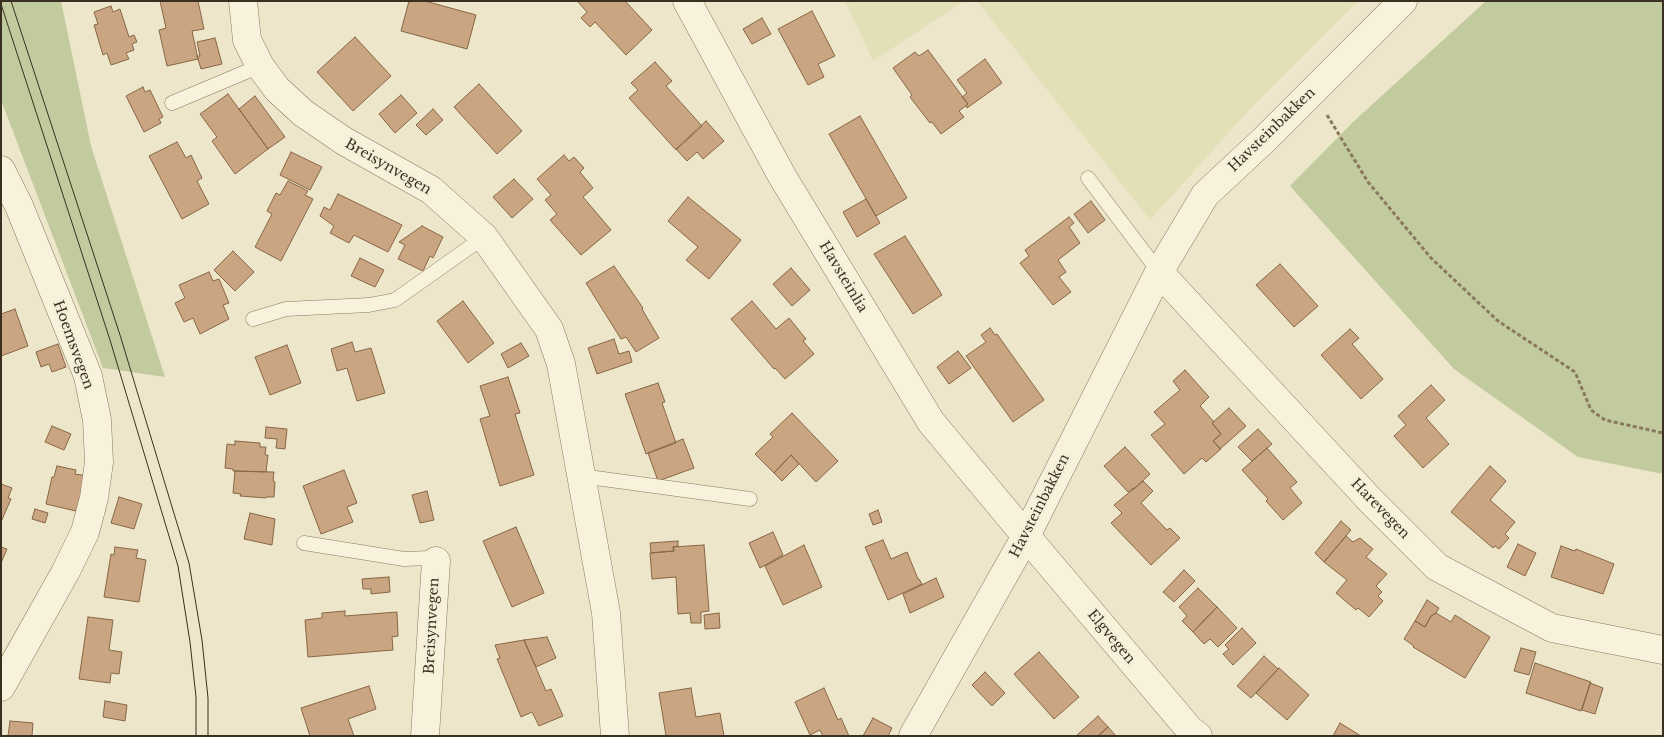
<!DOCTYPE html>
<style>
body{margin:0}
#map{position:relative;width:1664px;height:737px;overflow:hidden;background:#ede6ca;font-family:"Libre Baskerville",serif}
canvas{display:block}
.frame{position:absolute;inset:0;border:2px solid #3a3021;pointer-events:none}
</style>
<div id="map">
<canvas width="1664" height="737"></canvas>
<div class="frame"></div>
</div>
<script>
const c = document.querySelector('canvas').getContext('2d');
c.lineJoin = 'round';
function fill(path, color) { c.fillStyle = color; c.fill(path, 'evenodd'); }
const shape = rows => new Path2D(rows.map(r => 'M' + r).join(''));
function strokePath(path, color, width, dash) { c.strokeStyle = color; c.lineWidth = width; c.lineCap = dash ? 'butt' : 'round'; c.setLineDash(dash || []); c.stroke(path); }
function write(font, color, halo, rows, align = 'center') {
  c.font = font + ' "Libre Baskerville",serif'; c.lineWidth = 5; c.setLineDash([]); c.textBaseline = 'middle'; c.strokeStyle = halo; c.fillStyle = color; for (const [text, x, y, turn = 0] of rows) {
    c.save(); c.translate(x, y); c.rotate((+turn || 0) * Math.PI / 180); c.textAlign = isNaN(turn) ? turn : align; if (halo) c.strokeText(text, 0, 0); c.fillText(text, 0, 0); c.restore();
  }
}
fill(shape([
 [845,1,964,1,873,61],
 [977,1,1358,1,1250,109,1150,220]
]), '#e3e0b7');
fill(shape([
 [1,1,61,1,91,146,165,377,103,368,1,100],
 [1486,1,1663,1,1663,474,1578,457,1454,369,1290,186,1353,122]
]), '#c2cb9d');
const building = shape([
 [160,1,198,1,204,29,192,31,198,59,167,66,159,30,166,28,160,1],
 [409,1,425,1,476,15,467,49,401,31,409,1],
 [577,1,625,1,652,30,626,55,595,22,590,27,581,18,587,12,577,1],
 [111,6,113,12,120,9,129,37,134,35,137,42,132,44,134,50,126,53,129,59,111,65,107,53,103,55,94,25,98,24,94,12,111,6],
 [812,11,835,56,818,64,824,77,808,85,778,29,812,11],
 [762,18,771,34,752,44,743,29,762,18],
 [355,37,391,76,353,111,317,72,355,37],
 [215,38,222,64,201,69,197,56,200,56,197,42,215,38],
 [928,50,968,104,959,111,964,117,941,134,932,122,930,123,910,97,912,95,893,68,915,52,919,56,928,50],
 [985,59,1002,83,967,108,966,106,968,104,962,97,967,93,957,80,985,59],
 [655,62,672,81,666,86,702,126,676,150,629,98,638,90,631,83,655,62],
 [479,84,522,131,497,154,454,107,479,84],
 [143,87,145,92,150,90,163,117,159,119,161,123,144,132,126,96,143,87],
 [228,94,268,149,235,174,212,141,217,137,200,114,228,94],
 [401,95,417,113,395,133,379,114,401,95],
 [255,96,285,137,268,149,239,109,255,96],
 [433,109,443,120,426,135,416,125,433,109],
 [860,116,907,198,876,216,829,134,860,116],
 [706,121,724,141,703,159,697,152,687,161,676,149,706,121],
 [177,142,186,158,191,155,202,178,197,181,209,204,182,219,149,156,177,142],
 [291,152,322,167,310,190,280,175,291,152],
 [564,155,569,161,574,157,584,168,580,172,593,188,583,197,611,230,581,255,550,220,557,214,545,200,551,195,537,179,564,155],
 [514,179,533,199,512,218,493,197,514,179],
 [288,181,308,191,305,195,313,199,281,261,255,247,272,214,267,211,276,193,280,195,288,181],
 [338,194,402,225,388,252,354,235,349,243,330,233,334,226,320,216,324,207,330,210,338,194],
 [688,197,741,240,709,279,686,260,698,247,668,221,688,197],
 [866,199,880,223,857,237,843,212,866,199],
 [1091,201,1105,220,1088,233,1074,214,1091,201],
 [1069,217,1074,223,1069,227,1080,243,1058,260,1066,272,1059,277,1071,292,1053,305,1020,263,1029,256,1025,250,1069,217],
 [422,226,443,237,433,258,430,256,423,271,398,259,405,245,399,242,422,226],
 [905,236,942,295,913,314,874,254,905,236],
 [233,251,254,272,235,291,214,270,233,251],
 [360,258,384,270,375,287,351,276,360,258],
 [1280,264,1318,306,1294,327,1256,285,1280,264],
 [614,266,643,308,642,309,659,338,636,352,626,337,621,339,586,283,614,266],
 [791,268,810,290,792,306,773,284,791,268],
 [209,272,213,281,219,279,229,303,223,305,229,319,200,334,193,318,184,322,175,303,185,298,179,285,209,272],
 [463,301,494,343,468,363,437,321,463,301],
 [752,301,776,329,789,318,806,339,803,341,814,354,785,379,775,368,774,369,731,319,752,301],
 [15,309,28,346,1,356,1,314,15,309],
 [990,328,995,335,997,334,1044,400,1013,422,966,356,986,342,981,335,990,328],
 [1350,329,1359,338,1352,344,1383,379,1361,399,1321,355,1350,329],
 [614,339,619,354,629,351,632,362,597,374,588,348,614,339],
 [352,342,355,352,371,348,385,393,357,401,347,368,337,371,331,349,352,342],
 [521,343,529,356,508,368,501,354,521,343],
 [58,344,66,367,52,372,49,364,41,367,36,352,58,344],
 [287,345,301,383,270,395,255,357,287,345],
 [958,351,971,368,949,384,937,367,958,351],
 [1185,370,1209,397,1200,406,1214,422,1212,423,1221,434,1213,441,1221,449,1206,462,1202,458,1184,474,1151,435,1165,424,1154,412,1180,390,1173,381,1185,370],
 [508,377,520,413,515,414,534,475,500,486,480,419,490,416,480,386,508,377],
 [658,383,665,402,662,403,676,443,646,454,625,394,658,383],
 [1431,385,1445,400,1426,418,1449,444,1423,468,1394,436,1406,425,1398,416,1431,385],
 [1229,408,1246,426,1220,449,1213,441,1221,434,1212,423,1229,408],
 [792,413,838,461,816,482,791,455,774,473,755,454,773,437,770,434,792,413],
 [52,426,71,434,64,450,45,442,52,426],
 [266,427,287,429,285,449,276,448,277,439,265,438,266,427],
 [1258,429,1272,444,1252,461,1238,447,1258,429],
 [683,439,694,468,658,481,648,453,683,439],
 [235,441,260,443,260,447,266,447,265,455,268,455,266,472,233,471,233,469,225,468,227,444,235,445,235,441],
 [1125,447,1150,474,1134,489,1133,488,1128,492,1104,466,1125,447],
 [1267,448,1297,482,1290,488,1302,503,1283,520,1266,501,1268,499,1242,470,1267,448],
 [791,455,799,464,782,481,774,473,791,455],
 [57,466,76,470,75,474,88,476,80,512,46,504,52,477,54,477,57,466],
 [1490,466,1506,481,1490,500,1515,522,1505,534,1509,538,1499,549,1495,546,1493,548,1451,512,1490,466],
 [344,470,357,503,347,507,353,522,321,534,303,486,344,470],
 [235,471,274,472,273,481,275,482,274,497,266,497,266,498,240,496,241,494,233,493,235,471],
 [1143,481,1153,491,1141,503,1167,530,1170,528,1180,538,1151,565,1111,523,1122,513,1114,505,1143,481],
 [1,484,12,488,8,498,11,499,1,522,1,484],
 [427,491,434,520,420,523,412,495,427,491],
 [119,497,142,504,134,529,111,523,119,497],
 [35,509,48,513,45,523,32,519,35,509],
 [878,510,882,522,873,525,869,514,878,510],
 [250,513,275,519,272,545,244,539,250,513],
 [1341,521,1351,530,1324,562,1315,553,1341,521],
 [516,527,544,593,512,607,483,541,516,527],
 [773,532,783,555,760,568,749,543,773,532],
 [1346,536,1353,542,1360,538,1373,549,1366,557,1387,574,1376,586,1382,592,1378,596,1383,601,1369,617,1358,608,1356,610,1336,593,1347,580,1324,562,1346,536],
 [883,540,891,559,907,552,918,579,919,579,922,584,888,600,865,547,883,540],
 [678,541,678,546,673,547,674,551,651,553,650,543,678,541],
 [1518,544,1536,553,1525,576,1507,567,1518,544],
 [704,545,709,611,701,612,701,623,691,623,690,613,678,614,676,577,652,579,650,553,674,551,673,547,704,545],
 [804,545,822,587,783,605,765,566,804,545],
 [1561,546,1575,551,1576,549,1614,564,1603,594,1551,577,1561,546],
 [1,547,7,549,1,563,1,547],
 [115,547,138,550,136,558,146,560,139,602,104,597,111,554,114,555,115,547],
 [1184,570,1195,581,1174,602,1163,592,1184,570],
 [389,577,390,592,371,594,371,589,363,589,362,579,389,577],
 [936,578,944,597,910,613,903,594,936,578],
 [1198,588,1217,607,1193,632,1182,621,1187,616,1179,607,1198,588],
 [1427,600,1439,608,1436,613,1431,616,1425,627,1415,621,1427,600],
 [1217,607,1237,628,1218,647,1210,639,1204,644,1193,632,1217,607],
 [345,611,345,616,397,612,398,636,392,637,393,650,308,657,305,620,322,618,322,613,345,611],
 [719,613,720,628,705,629,704,615,719,613],
 [1436,613,1451,622,1455,615,1490,637,1465,678,1413,647,1414,646,1404,639,1415,621,1425,627,1431,616,1436,613],
 [88,617,113,620,109,650,122,652,119,674,111,673,110,683,79,679,88,617],
 [1242,628,1256,643,1233,665,1223,654,1229,649,1225,645,1242,628],
 [547,637,556,658,536,667,524,640,547,637],
 [524,640,546,691,551,689,563,716,539,726,532,712,521,717,497,659,500,658,495,645,524,640],
 [1521,648,1536,652,1529,675,1514,671,1521,648],
 [1039,652,1079,697,1054,719,1014,674,1039,652],
 [1264,656,1278,669,1251,698,1237,686,1264,656],
 [1535,663,1591,682,1581,711,1526,693,1535,663],
 [1279,668,1309,695,1287,720,1256,693,1279,668],
 [985,672,1005,693,992,706,972,685,985,672],
 [1590,683,1603,688,1595,714,1582,710,1590,683],
 [369,686,376,709,348,719,354,736,310,736,301,708,369,686],
 [691,688,696,717,720,713,724,736,666,736,659,693,691,688],
 [824,688,838,720,841,718,849,736,823,736,820,730,810,735,795,702,824,688],
 [105,701,127,705,125,721,103,717,105,701],
 [1098,716,1108,727,1098,736,1076,736,1098,716],
 [873,718,892,728,888,736,863,736,873,718],
 [10,721,33,723,32,736,8,736,10,721],
 [1340,723,1361,736,1333,736,1340,723],
 [1108,727,1116,736,1098,736,1108,727]
]);
fill(building, '#c9a681');
strokePath(building, '#876645', 1);
const lane = shape([
 [172,103,260,66],
 [1088,178,1159,272],
 [253,319,286,309,369,305,395,300,484,237],
 [581,476,750,499],
 [304,543,404,559,430,558,436,561]
]);
const street = shape([
 [243,1,247,40,260,66,277,89,303,113,344,141,431,190,484,237,549,329,561,364,606,613,615,736],
 [687,1,782,176,931,422,1026,536,1190,730,1198,736],
 [1,170,19,206,88,376,97,420,99,462,94,498,85,532,66,571,1,687],
 [1159,272,1371,501,1437,567,1552,628,1663,650],
 [425,736,436,561],
 [913,736,1026,536,1159,272,1205,195,1266,138,1403,1]
]);
strokePath(lane, '#89795f', 15);
strokePath(street, '#89795f', 29);
strokePath(shape([
 [1327,115,1368,182,1431,258,1498,321,1575,372,1591,410,1605,420,1663,433]
]), '#89795f', 3, [4, 2.5]);
strokePath(lane, '#f8f2dd', 14);
strokePath(street, '#f8f2dd', 28);
strokePath(shape([
 [11,1,120,335,189,563,202,640,208,698,208,736],
 [1,4,110,340,178,566,190,642,196,697,196,736]
]), '#3a3021', 1);
write('14px', '#3a3021', '#f5efd9', [
 ["Havsteinbakken",1272,130,-44],
 ["Breisynvegen",388,167,30],
 ["Havsteinlia",843,277,59],
 ["Hoemsvegen",73,345,70],
 ["Havsteinbakken",1040,506,-63],
 ["Harevegen",1380,509,46],
 ["Breisynvegen",432,626,-87],
 ["Elgvegen",1111,637,50]
]);
</script>
